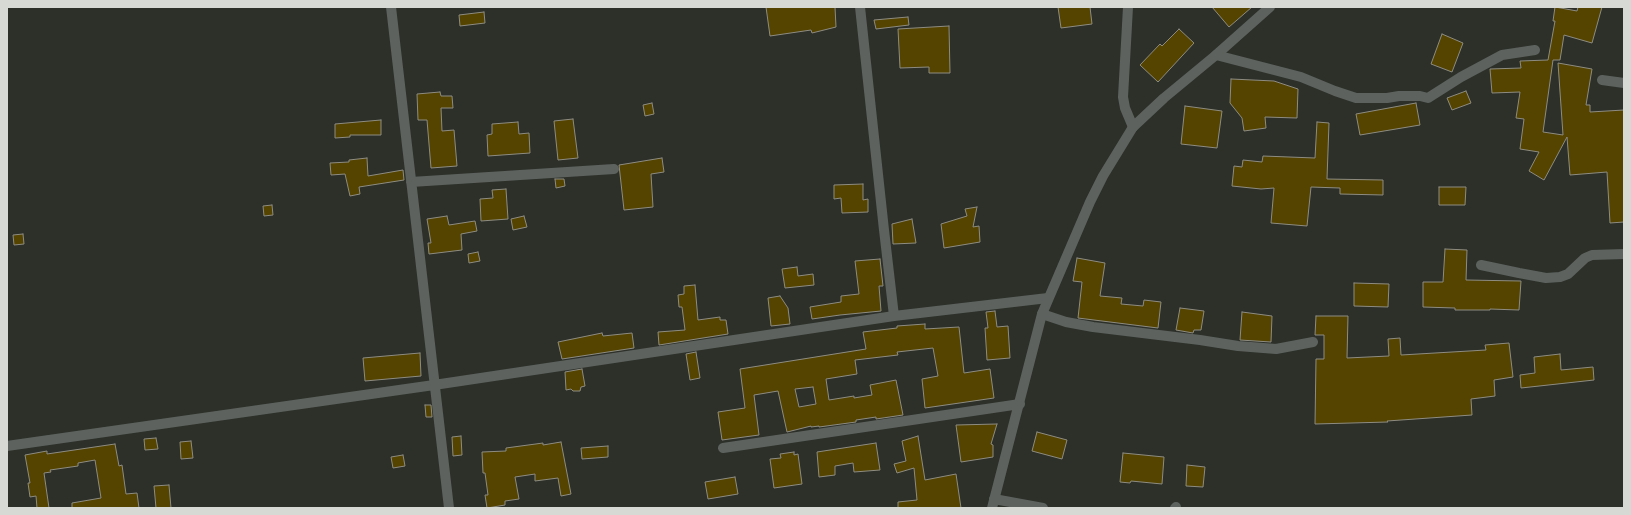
<!DOCTYPE html>
<style>
body{margin:0}
#map{position:relative;width:1631px;height:515px;overflow:hidden;background:#2c3029;font-family:"Crimson Pro",serif}
canvas{display:block}
.frame{position:absolute;inset:0;border:8px solid #d7d9d4;pointer-events:none}
</style>
<div id="map">
<canvas width="1631" height="515"></canvas>
<div class="frame"></div>
</div>
<script>
const c = document.querySelector('canvas').getContext('2d');
c.lineJoin = 'round';
function fill(path, color) { c.fillStyle = color; c.fill(path, 'evenodd'); }
const shape = rows => new Path2D(rows.map(r => 'M' + r).join(''));
function strokePath(path, color, width, dash) { c.strokeStyle = color; c.lineWidth = width; c.lineCap = dash ? 'butt' : 'round'; c.setLineDash(dash || []); c.stroke(path); }
const building = shape([
 [766,7,835,7,836,27,812,33,811,30,770,36,766,7],
 [1058,7,1090,7,1092,24,1061,28,1058,7],
 [1212,7,1252,7,1229,27,1212,7],
 [1555,7,1577,11,1578,7,1602,7,1592,43,1564,35,1560,60,1553,60,1543,132,1563,135,1558,63,1592,69,1586,105,1590,105,1590,112,1624,110,1624,222,1610,223,1607,172,1570,175,1567,137,1544,180,1529,171,1539,152,1520,149,1524,119,1516,118,1520,92,1492,93,1490,69,1521,68,1520,61,1548,60,1555,21,1553,21,1555,7],
 [484,12,485,23,460,26,459,15,484,12],
 [908,17,909,25,876,29,874,20,908,17],
 [949,26,950,73,929,73,929,67,900,68,898,29,949,26],
 [1179,29,1194,43,1158,82,1140,65,1160,44,1162,46,1179,29],
 [1442,34,1463,43,1452,72,1431,64,1442,34],
 [1231,79,1274,81,1298,89,1297,118,1265,117,1266,128,1244,131,1242,118,1230,103,1231,79],
 [1466,91,1471,103,1452,110,1447,98,1466,91],
 [440,92,441,96,452,96,453,108,441,108,442,131,454,130,457,166,431,168,427,120,418,120,417,94,440,92],
 [652,103,654,114,645,116,643,105,652,103],
 [1416,103,1420,125,1360,135,1356,114,1416,103],
 [1185,106,1222,111,1217,148,1181,144,1185,106],
 [573,119,578,158,558,160,554,121,573,119],
 [381,120,381,135,350,135,350,137,335,138,335,124,381,120],
 [518,122,519,134,529,133,530,153,488,156,487,135,492,134,492,124,518,122],
 [1317,122,1329,123,1327,179,1383,180,1383,195,1340,194,1340,188,1311,187,1307,226,1271,223,1274,188,1261,189,1232,186,1234,166,1242,167,1243,160,1262,162,1263,156,1315,158,1317,122],
 [367,158,368,176,403,170,404,180,359,187,360,194,350,196,345,174,331,175,330,163,349,162,349,160,367,158],
 [662,158,664,172,651,174,653,207,624,210,619,165,662,158],
 [555,179,564,179,565,186,556,188,555,179],
 [863,184,863,200,868,199,868,212,842,213,841,198,834,199,834,185,863,184],
 [1439,187,1466,187,1465,205,1439,205,1439,187],
 [506,189,508,219,481,221,480,199,493,198,492,190,506,189],
 [272,205,273,215,264,216,263,206,272,205],
 [977,207,973,227,979,226,980,242,944,248,941,224,967,216,965,209,977,207],
 [447,216,449,225,475,221,477,231,461,234,462,250,429,254,428,243,431,243,427,219,447,216],
 [524,216,527,227,513,230,511,219,524,216],
 [912,219,916,243,893,244,892,224,912,219],
 [23,234,24,244,14,245,13,235,23,234],
 [1445,249,1467,250,1466,280,1521,281,1519,310,1490,309,1490,310,1455,310,1455,308,1423,307,1423,282,1443,282,1445,249],
 [478,252,480,261,469,263,468,254,478,252],
 [1077,258,1105,263,1100,296,1122,298,1121,304,1143,306,1144,300,1161,302,1158,328,1078,318,1082,282,1073,281,1077,258],
 [880,259,883,286,879,286,881,311,840,315,812,319,810,307,841,302,841,296,859,294,855,261,880,259],
 [797,267,798,276,813,274,814,285,785,288,782,269,797,267],
 [1354,283,1389,284,1388,307,1354,306,1354,283],
 [695,285,698,320,720,317,720,320,726,320,728,334,659,345,658,332,685,330,682,307,679,307,678,295,684,294,684,286,695,285],
 [780,296,788,308,790,324,771,326,768,298,780,296],
 [1180,308,1204,311,1201,330,1194,330,1193,333,1176,330,1180,308],
 [995,311,997,327,1008,326,1010,358,987,360,985,328,988,328,986,312,995,311],
 [1242,312,1272,316,1271,342,1240,340,1242,312],
 [1316,316,1348,316,1347,358,1389,356,1388,339,1400,338,1401,355,1486,350,1485,345,1509,343,1513,377,1494,380,1495,396,1471,399,1472,415,1387,421,1388,422,1315,424,1316,359,1324,359,1324,335,1315,335,1316,316],
 [925,324,925,329,959,327,964,373,990,369,994,398,925,408,922,379,938,376,933,348,897,352,898,355,855,360,857,374,826,379,829,400,854,396,854,398,872,395,870,385,896,380,903,415,876,419,876,417,856,420,856,422,819,427,819,426,811,427,811,426,787,432,778,391,754,395,759,435,722,440,718,412,745,408,740,369,866,349,863,332,897,328,897,326,925,324],
 [813,387,816,404,799,407,795,389,813,387],
 [602,333,603,336,632,333,634,348,562,359,558,342,602,333],
 [696,352,700,378,690,380,686,354,696,352],
 [420,353,421,376,365,381,363,358,420,353],
 [1560,354,1561,370,1593,367,1594,380,1521,388,1520,375,1535,373,1534,357,1560,354],
 [582,369,585,386,581,387,580,391,573,391,571,389,566,390,565,372,582,369],
 [425,405,431,405,432,417,426,417,425,405],
 [997,424,991,444,993,445,993,457,961,462,956,425,997,424],
 [1037,432,1067,440,1062,459,1032,451,1037,432],
 [461,436,462,455,453,456,452,437,461,436],
 [918,436,925,480,956,474,961,508,898,508,898,502,917,500,914,468,897,473,894,464,906,461,902,441,918,436],
 [156,438,158,449,145,450,144,439,156,438],
 [191,441,193,458,181,459,180,442,191,441],
 [561,442,571,494,561,496,558,478,535,481,535,474,515,477,519,499,505,501,505,505,487,508,485,495,488,495,485,473,483,473,482,452,506,451,506,448,543,443,543,445,561,442],
 [876,443,880,470,854,472,853,463,835,466,835,475,819,477,817,452,876,443],
 [115,444,119,466,122,465,126,494,137,493,139,508,72,508,72,503,101,498,95,460,78,463,78,466,50,470,51,472,44,473,49,508,37,508,36,496,30,497,28,483,30,483,25,455,47,451,47,454,115,444],
 [608,446,608,457,582,459,581,448,608,446],
 [794,452,794,455,798,454,802,484,774,488,770,459,781,458,780,454,794,452],
 [1123,453,1164,457,1162,484,1131,481,1130,483,1120,482,1123,453],
 [403,455,405,466,393,468,391,457,403,455],
 [1187,465,1205,467,1203,487,1186,486,1187,465],
 [735,477,738,494,708,499,705,482,735,477],
 [169,485,171,508,156,508,154,486,169,485]
]);
fill(building, '#544400');
strokePath(building, '#8e8c82', 1);
strokePath(shape([
 [391,7,449,508],
 [860,7,884,230,894,316],
 [1128,7,1123,97,1125,108,1133,127],
 [1216,55,1301,77,1335,91,1356,98,1387,98,1399,96,1420,96,1428,98,1461,77,1502,55,1535,50],
 [1602,80,1624,83],
 [411,182,614,169],
 [1481,265,1519,273,1546,278,1560,277,1568,274,1585,258,1592,255,1624,254],
 [1042,314,1066,322,1093,327,1200,340,1238,346,1276,349,1313,342],
 [7,446,434,385,894,316,1048,298],
 [723,448,1020,404],
 [994,499,1043,508],
 [1175,508,1176,507]
]), '#5e625f', 10);
strokePath(shape([
 [992,508,1042,314,1090,202,1103,176,1133,127,1164,98,1216,55,1270,7]
]), '#5e625f', 10);
</script>
